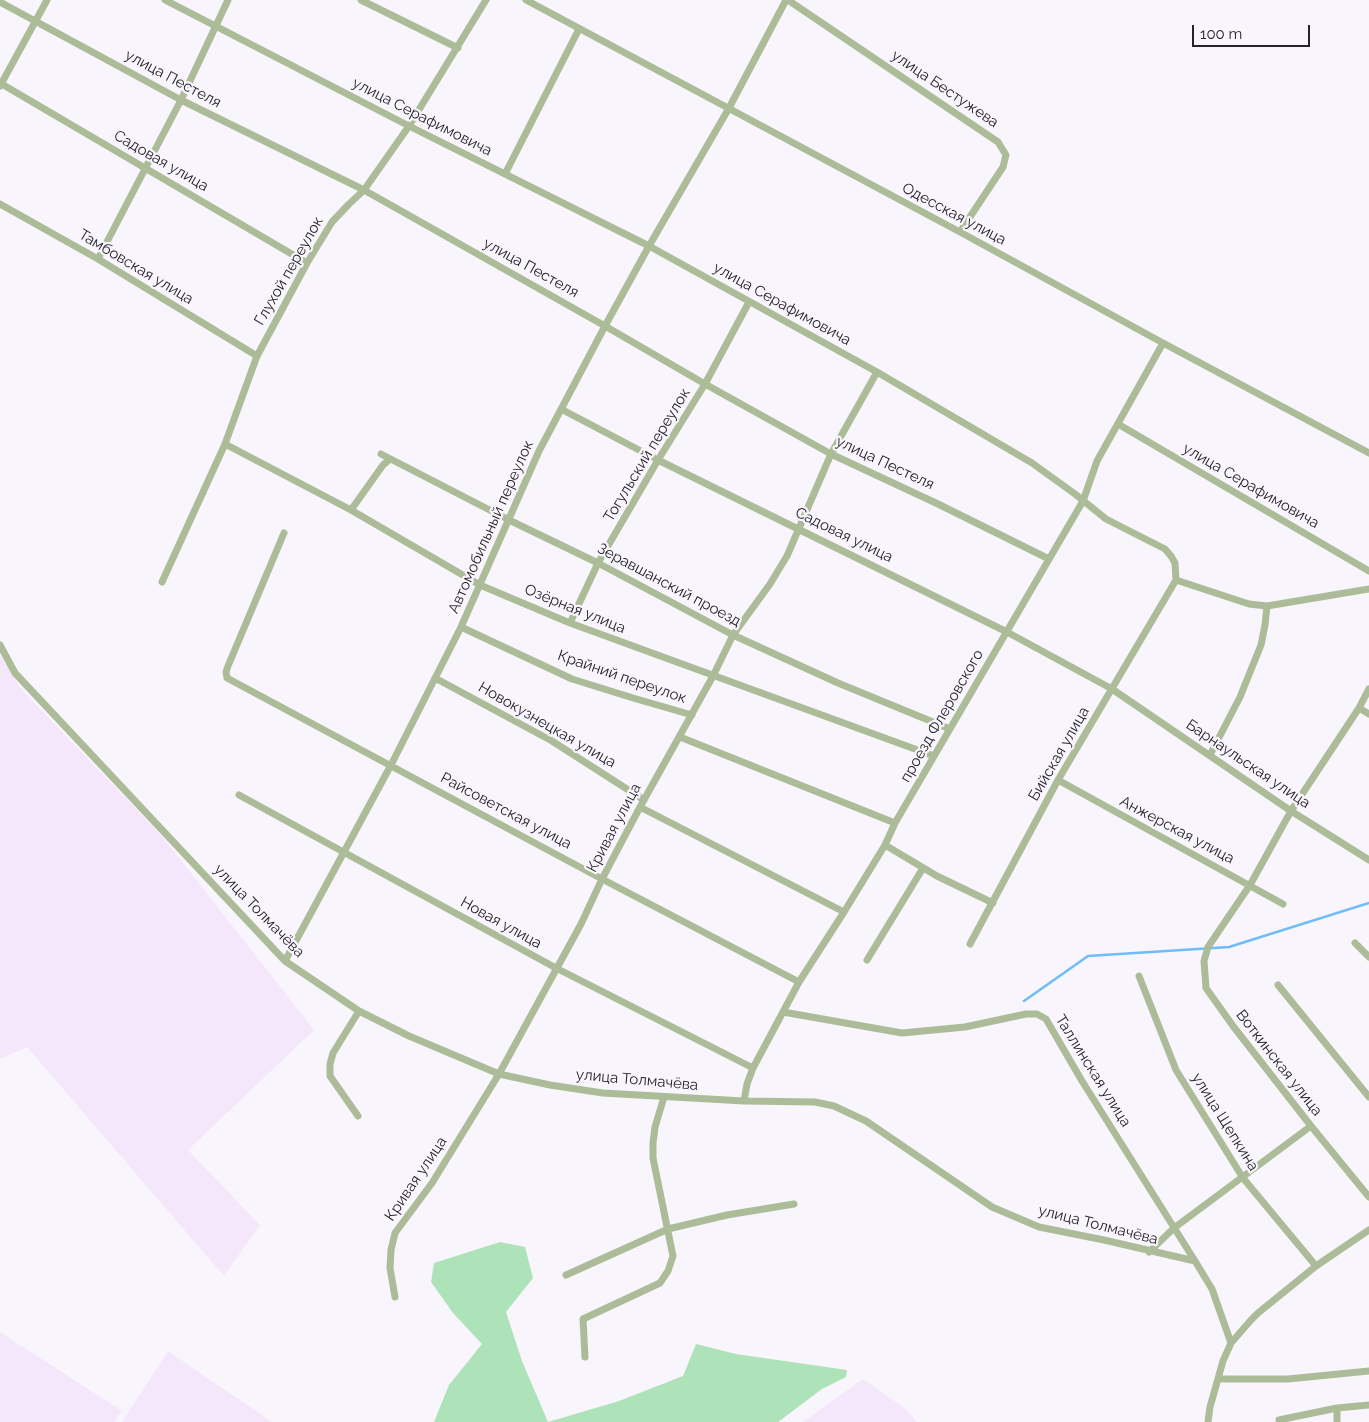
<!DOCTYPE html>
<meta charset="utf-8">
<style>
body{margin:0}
#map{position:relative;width:1369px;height:1422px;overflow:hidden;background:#f9f5fd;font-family:Raleway,sans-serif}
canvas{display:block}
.scale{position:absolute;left:1192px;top:25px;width:118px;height:22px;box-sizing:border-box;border:2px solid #262229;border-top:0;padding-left:6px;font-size:15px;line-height:18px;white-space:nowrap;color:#262229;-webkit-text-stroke:4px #f9f5fd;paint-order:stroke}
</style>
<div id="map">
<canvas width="1369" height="1422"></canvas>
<div class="scale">100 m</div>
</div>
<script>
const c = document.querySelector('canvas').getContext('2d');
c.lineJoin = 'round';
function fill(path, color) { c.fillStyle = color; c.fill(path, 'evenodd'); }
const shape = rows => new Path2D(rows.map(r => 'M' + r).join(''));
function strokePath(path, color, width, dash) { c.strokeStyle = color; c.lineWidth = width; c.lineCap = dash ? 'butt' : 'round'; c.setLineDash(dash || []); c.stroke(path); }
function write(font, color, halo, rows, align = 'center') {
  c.font = font + ' Raleway,sans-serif'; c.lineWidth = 4.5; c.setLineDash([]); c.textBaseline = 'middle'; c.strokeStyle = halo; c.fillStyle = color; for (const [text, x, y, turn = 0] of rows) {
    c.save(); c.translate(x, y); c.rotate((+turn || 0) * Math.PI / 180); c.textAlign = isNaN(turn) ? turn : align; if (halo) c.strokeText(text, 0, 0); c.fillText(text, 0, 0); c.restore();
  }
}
fill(shape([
 [0,655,21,689,162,836,314,1030,188,1150,260,1225,224,1276,27,1047,0,1059],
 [0,1332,122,1411,115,1422,0,1422],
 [168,1351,272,1422,122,1422],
 [863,1379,906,1409,917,1422,803,1422]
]), '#f5e7fb');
fill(shape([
 [500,1242,525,1247,533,1278,506,1312,522,1361,548,1422,619,1401,683,1376,696,1344,736,1354,847,1370,846,1377,822,1389,778,1422,434,1422,449,1385,482,1344,453,1313,431,1282,434,1263]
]), '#aee3b9');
strokePath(shape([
 [1024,1001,1088,956,1229,947,1369,903]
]), '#6ebcf8', 2.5);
strokePath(shape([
 [165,0,409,126,649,246,877,372,1032,463,1075,494,1106,519,1165,549,1171,556,1175,563,1176,580,1249,604,1267,606,1369,589],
 [361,0,458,48],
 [526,0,960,232,1163,343,1369,453],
 [788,0,998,142,1006,155,1003,167,960,232],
 [0,2,181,100,364,190,605,326,705,384,831,454,938,504,1049,559],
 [0,83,307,263],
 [0,86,47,0],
 [505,174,579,29],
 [0,204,98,259,257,356],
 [98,259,181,100,228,0],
 [561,409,658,460,1007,632,1112,689,1291,811,1369,860],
 [1118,424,1369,571],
 [225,444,351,510,480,585,570,623,934,756],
 [381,454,509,520,598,563,733,635,838,683,950,729],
 [351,510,383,465,390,459],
 [284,533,228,666,226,672,227,678,602,879,799,982],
 [162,582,225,444,257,356,307,263,332,222,348,205,364,190,409,126,486,0],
 [570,623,598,563,658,460,705,384,749,302],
 [461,627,572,679,633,698,692,715],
 [0,645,15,673,285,961,359,1011,409,1036,499,1074,550,1085,603,1093,744,1101,815,1102,834,1106,866,1121,992,1207,1039,1227,1104,1240,1195,1261,1212,1289,1231,1343],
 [435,678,552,741,644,800],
 [1369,689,1359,708,1291,811,1250,885,1208,947,1204,961,1206,988,1233,1026,1311,1126,1369,1197],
 [1359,708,1369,714],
 [680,737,895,823],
 [1210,755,1240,697,1261,645,1265,625,1267,606],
 [1058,780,1283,904],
 [239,795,556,968,753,1068],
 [640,807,844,912],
 [885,845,937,876,993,903],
 [1355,943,1369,957],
 [970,944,1058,780,1176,580],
 [867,960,923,868],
 [285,961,391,765,461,627,539,451,605,326,649,246,729,108,786,0],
 [1139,976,1176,1070,1243,1178,1316,1266],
 [1278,985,1369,1097],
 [783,1012,902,1033,965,1027,1026,1014,1037,1014,1046,1019,1082,1081,1195,1261],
 [744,1101,747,1084,753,1068,799,982,844,912,885,845,895,823,1083,501,1097,461,1163,343],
 [358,1116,330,1076,330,1064,333,1053,359,1011],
 [1149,1252,1174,1228,1311,1126],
 [566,1275,668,1229,727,1215,794,1204],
 [395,1297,390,1268,391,1250,395,1233,432,1183,499,1074,581,924,602,879,640,807,713,676,733,635,770,584,787,556,831,454,877,372],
 [585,1357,583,1319,660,1283,668,1271,673,1256,653,1158,653,1143,655,1127,664,1097],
 [1218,1379,1288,1379,1369,1371],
 [1337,1408,1337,1422],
 [1279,1420,1337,1408,1369,1405],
 [1208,1422,1210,1407,1223,1361,1231,1343,1251,1320,1258,1313,1316,1266,1369,1230]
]), '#acbc98', 7);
write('15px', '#262229', '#f9f5fd', [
 ["улица Пестеля",173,79,28],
 ["улица Бестужева",945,89,34],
 ["улица Серафимовича",422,117,27],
 ["Садовая улица",161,161,30],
 ["Одесская улица",954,214,28],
 ["Тамбовская улица",136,267,31],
 ["улица Пестеля",531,268,29],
 ["Глухой переулок",289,271,-60],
 ["улица Серафимовича",782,304,29],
 ["Тогульский переулок",647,455,-59],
 ["улица Пестеля",885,463,25],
 ["улица Серафимовича",1251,486,30],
 ["Автомобильный переулок",491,527,-66],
 ["Садовая улица",844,535,26],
 ["Зеравшанский проезд",669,585,28],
 ["Озёрная улица",575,609,22],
 ["Крайний переулок",622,677,19],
 ["проезд Флеровского",942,716,-60],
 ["Новокузнецкая улица",547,725,30],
 ["Бийская улица",1059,754,-60],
 ["Барнаульская улица",1248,764,34],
 ["Райсоветская улица",506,811,28],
 ["Кривая улица",614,828,-62],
 ["Анжерская улица",1177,830,28],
 ["улица Толмачёва",259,911,46],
 ["Новая улица",501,923,29],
 ["Воткинская улица",1279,1063,52],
 ["Таллинская улица",1093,1071,58],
 ["улица Толмачёва",637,1080,5],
 ["улица Щепкина",1225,1122,58],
 ["Кривая улица",416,1179,-56],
 ["улица Толмачёва",1098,1225,14]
]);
</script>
